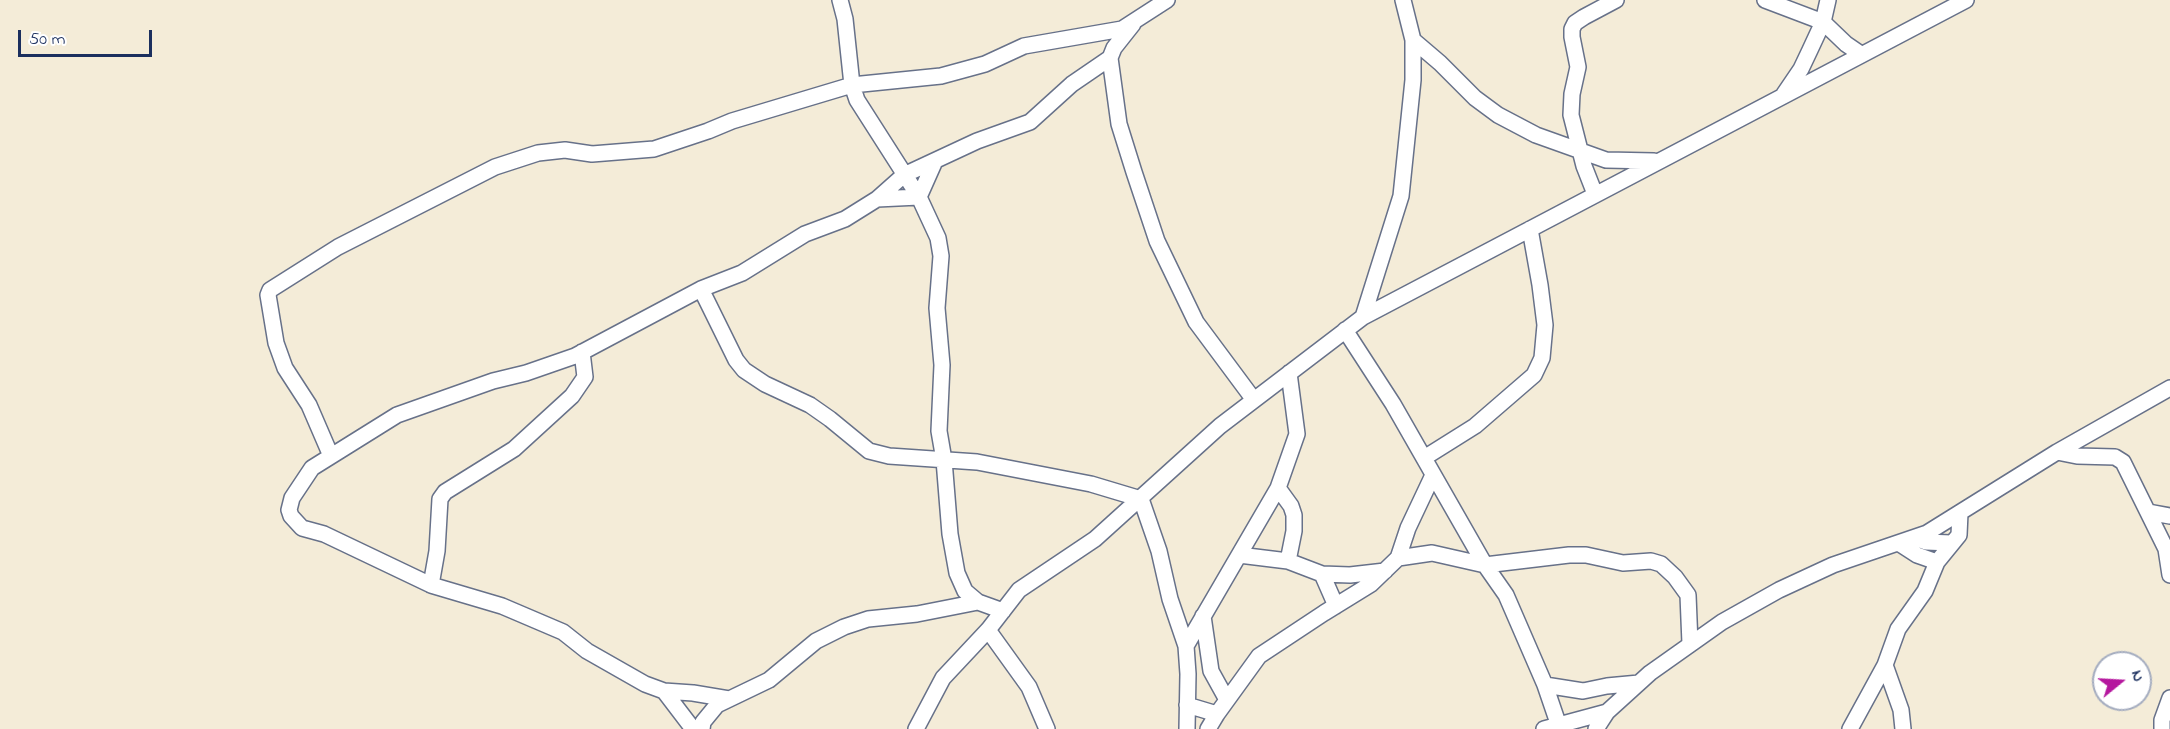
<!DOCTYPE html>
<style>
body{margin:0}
#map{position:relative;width:2170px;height:729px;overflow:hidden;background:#f4ecd8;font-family:"Indie Flower",sans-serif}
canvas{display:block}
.north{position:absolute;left:2092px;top:651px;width:60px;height:60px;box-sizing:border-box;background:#fff;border:2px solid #a4acbf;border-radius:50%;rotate:72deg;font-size:16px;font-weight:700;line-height:24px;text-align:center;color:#1b2f5e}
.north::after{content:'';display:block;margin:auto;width:21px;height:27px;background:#b5179e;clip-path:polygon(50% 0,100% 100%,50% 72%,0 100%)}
.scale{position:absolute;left:18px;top:30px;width:134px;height:27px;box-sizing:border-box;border:3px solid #1b2f5e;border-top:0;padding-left:8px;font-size:18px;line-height:21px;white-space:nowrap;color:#1b2f5e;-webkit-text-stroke:4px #fff;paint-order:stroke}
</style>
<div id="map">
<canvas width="2170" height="729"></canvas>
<div class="north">N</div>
<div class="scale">50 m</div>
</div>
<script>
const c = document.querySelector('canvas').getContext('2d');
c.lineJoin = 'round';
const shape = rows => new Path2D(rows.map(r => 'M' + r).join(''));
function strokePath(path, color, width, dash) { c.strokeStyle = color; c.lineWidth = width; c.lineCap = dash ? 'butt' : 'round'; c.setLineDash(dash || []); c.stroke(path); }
const street = shape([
 [840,0,845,19,852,85,857,100,919,197,938,238,941,256,937,308,942,365,939,431,944,460,950,534,957,573,965,591,978,602,1003,611],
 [1765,0,1823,22,1846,44,1862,55],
 [1133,24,1114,48,1110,58,1119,124,1134,172,1157,241,1196,322,1254,400],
 [1413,40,1440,63,1475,98,1498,115,1536,135,1606,160,1654,161],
 [1784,94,1801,69,1810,50,1823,22,1828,0],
 [1595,194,1584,166,1571,115,1572,94,1578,67,1572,37,1572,29,1575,23,1584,17,1616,0],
 [877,199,919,197,935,161],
 [701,289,736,360,744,370,765,384,810,405,830,419,869,451,889,456,977,462,1091,484,1141,499,1159,551,1170,599,1186,646,1188,674,1187,729],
 [1363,317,1401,196,1413,80,1413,40,1403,0],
 [1345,330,1393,404,1485,565,1506,595,1545,685,1560,729],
 [2057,452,2077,456,2115,457,2123,462,2166,549,2170,575],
 [331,456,309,405,285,368,276,343,268,295,270,290,338,247,495,167,538,153,565,150,592,154,654,149,708,131,732,121,852,85,941,76,985,64,1024,46,1122,29,1167,0],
 [1424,458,1475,426,1534,375,1542,358,1545,325,1540,285,1530,229],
 [1278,488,1291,506,1294,515,1294,531,1288,561],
 [2148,512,2170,516],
 [1915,538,1926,542,1951,543],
 [1900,544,1917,555,1937,562],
 [1239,555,1288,561,1322,574,1350,575,1385,571],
 [1398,558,1432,553,1485,565,1569,555,1586,555,1623,563,1651,561,1661,564,1675,577,1688,595,1690,644],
 [1322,574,1336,606],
 [431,585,437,551,440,499,445,492,514,449,572,396,585,377,582,352],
 [1203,616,1211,671,1227,700],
 [988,630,1029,687,1047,729],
 [1186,646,1278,488,1297,434,1289,373],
 [1885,665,1901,710,1903,729],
 [1545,685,1583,691,1607,686,1639,683],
 [664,691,693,729],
 [729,699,693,693,664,691,645,684,587,651,563,632,502,606,431,585,324,534,302,528,291,516,289,510,292,498,312,468,397,415,493,381,526,373,575,356,701,289,742,273,805,234,845,219,877,199,904,175,977,141,1030,122,1072,84,1110,58],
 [1187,705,1217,714],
 [702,729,703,722,717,705,769,680,816,641,844,627,868,619,917,614,978,602],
 [916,729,943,678,988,630,1019,590,1095,539,1220,426,1363,317,1966,0],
 [1208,729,1217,714,1259,656,1324,613,1371,584,1398,558,1408,528,1433,475],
 [1544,729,1607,712],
 [1596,729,1607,712,1650,673,1722,622,1779,590,1833,565,1927,533,2057,452,2170,388],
 [1850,729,1885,665,1898,629,1925,591,1937,562,1959,535,1960,513],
 [2162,729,2162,720,2170,698]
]);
strokePath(street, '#677189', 18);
strokePath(street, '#fff', 15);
</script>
